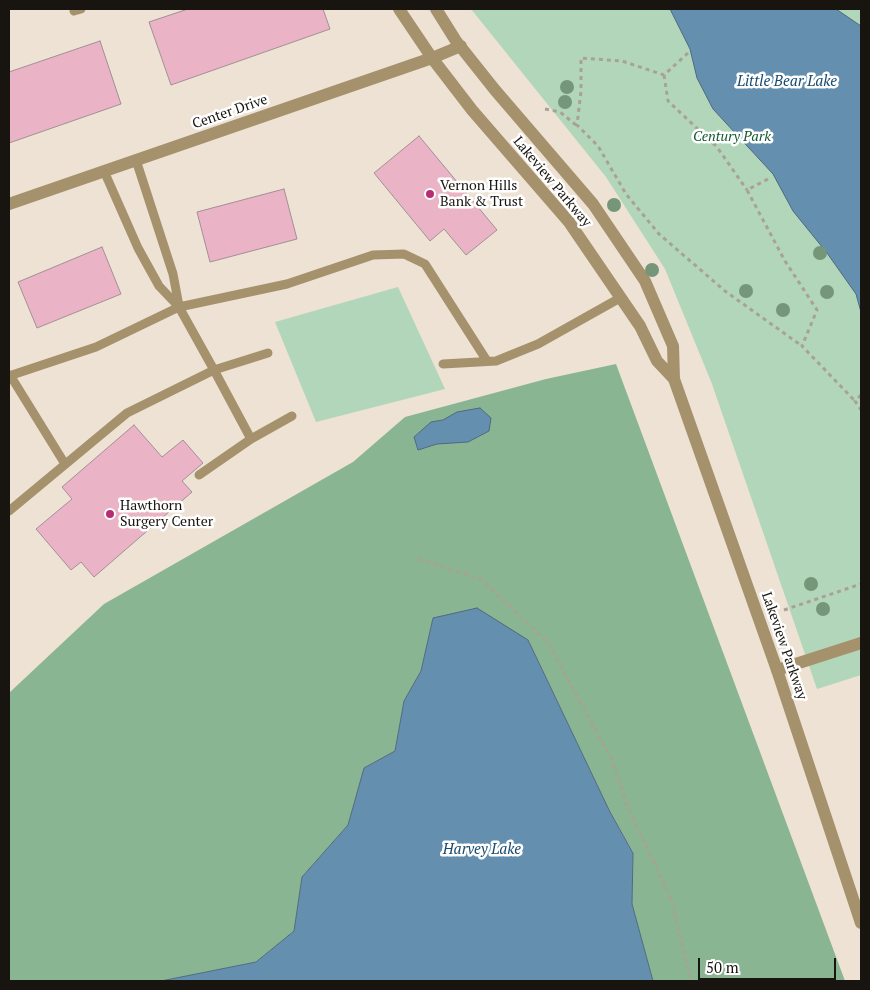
<!DOCTYPE html>
<style>
body{margin:0}
#map{position:relative;width:870px;height:990px;overflow:hidden;background:#ede2d3;font-family:"PT Serif",serif}
canvas{display:block}
.frame{position:absolute;inset:0;border:10px solid #18140f;pointer-events:none}
.scale{position:absolute;left:698px;top:958px;width:138px;height:22px;box-sizing:border-box;border:2px solid #18140f;border-top:0;padding-left:6px;font-size:15px;line-height:18px;white-space:nowrap;color:#18140f;-webkit-text-stroke:4px #fff;paint-order:stroke}
</style>
<div id="map">
<canvas width="870" height="990"></canvas>
<div class="frame"></div>
<div class="scale">50 m</div>
</div>
<script>
const c = document.querySelector('canvas').getContext('2d');
c.lineJoin = 'round';
function fill(path, color) { c.fillStyle = color; c.fill(path, 'evenodd'); }
const shape = rows => new Path2D(rows.map(r => 'M' + r).join(''));
function strokePath(path, color, width, dash) { c.strokeStyle = color; c.lineWidth = width; c.lineCap = dash ? 'butt' : 'round'; c.setLineDash(dash || []); c.stroke(path); }
function write(font, color, halo, rows, align = 'center') {
  c.font = font + ' "PT Serif",serif'; c.lineWidth = 5; c.setLineDash([]); c.textBaseline = 'middle'; c.strokeStyle = halo; c.fillStyle = color; for (const [text, x, y, turn = 0] of rows) {
    c.save(); c.translate(x, y); c.rotate((+turn || 0) * Math.PI / 180); c.textAlign = isNaN(turn) ? turn : align; if (halo) c.strokeText(text, 0, 0); c.fillText(text, 0, 0); c.restore();
  }
}
fill(shape([
 [471,9,861,9,861,675,817,689,712,384,665,269,606,177],
 [398,287,445,389,316,422,275,322]
]), '#b2d6ba');
fill(shape([
 [616,364,845,981,653,981,632,904,633,852,610,812,528,640,433,618,421,671,404,701,395,751,364,768,348,825,302,877,294,931,256,962,161,981,9,981,9,693,104,604,353,462,405,417,546,379]
]), '#89b593');
const water = shape([
 [670,9,836,9,861,26,861,312,856,294,827,253,793,211,773,174,713,109,697,78,690,49,670,9],
 [480,408,491,418,489,431,468,442,437,444,418,450,414,437,431,422,443,420,457,412,480,408],
 [477,608,528,640,610,812,633,853,632,904,653,981,161,981,256,962,294,931,302,877,348,825,364,768,395,751,404,701,421,671,433,618,477,608]
]);
fill(water, '#658faf');
strokePath(water, '#4e6a7f', 1);
const building = shape([
 [188,9,323,9,330,29,171,85,149,22,188,9],
 [100,41,121,104,9,143,9,72,100,41],
 [419,136,497,230,466,255,444,229,430,241,374,173,419,136],
 [284,189,297,239,210,262,197,212,284,189],
 [102,247,121,294,37,328,18,282,102,247],
 [134,425,162,457,183,440,203,463,182,481,192,492,94,577,81,562,71,570,36,529,72,499,62,487,134,425]
]);
fill(building, '#eab4c6');
strokePath(building, '#a18f95', 1);
strokePath(shape([
 [688,53,664,75,622,61,581,58,581,91,577,125,598,146,626,194,659,234,725,291,802,346],
 [664,75,668,101,717,147,747,190],
 [545,109,560,112,576,125],
 [768,179,747,190,785,261,817,310,802,346,855,401],
 [861,395,855,401,861,410],
 [418,559,481,579,548,643,612,760,627,805,671,899,691,981],
 [784,610,861,584]
]), '#a9a195', 3, [4, 4]);
strokePath(shape([
 [74,11,81,9],
 [136,160,173,274,179,306],
 [443,364,496,361,538,344,620,298],
 [10,375,65,464],
 [9,376,96,347,179,307,287,284,373,255,404,254,425,264,487,361],
 [251,439,214,370,268,353],
 [199,475,251,439,292,416],
 [9,511,127,413,214,370,179,307,159,286,138,248,104,171]
]), '#a5926c', 9);
strokePath(shape([
 [777,670,861,643]
]), '#a5926c', 12);
strokePath(shape([
 [399,9,432,58,472,110,569,222,640,326,657,361,674,379],
 [436,9,456,41,495,90,593,204,645,281,673,346,674,379,777,670,861,923],
 [9,204,432,58,461,46]
]), '#a5926c', 12);
c.fillStyle = '#759678';
for (const [x, y] of [
 [567,87],
 [565,102],
 [614,205],
 [820,253],
 [652,270],
 [746,291],
 [827,292],
 [783,310],
 [811,584],
 [823,609]
]) { c.beginPath(); c.arc(x, y, 7, 0, 2 * Math.PI); c.fill(); }
for (const [x, y, r, color] of [
 [430,194,5,"#b52e70"],
 [110,514,5,"#b52e70"]
]) { const dot = new Path2D(); dot.arc(x, y, r, 0, 2 * Math.PI); c.fillStyle = color; c.fill(dot); strokePath(dot, '#fff', 2); }
write('14px', '#18140f', '#fff', [
 ["Center Drive",230,112,-19],
 ["Lakeview Parkway",552,182,50],
 ["Lakeview Parkway",784,646,71]
]);
write('italic 14px', '#12582e', '#fff', [
 ["Century Park",732,137]
]);
write('14px', '#18140f', '#fff', [
 ["Vernon Hills",440,186],
 ["Bank & Trust",440,202],
 ["Hawthorn",120,506],
 ["Surgery Center",120,522]
], 'left');
write('italic 15px', '#194b6d', '#fff', [
 ["Little Bear Lake",787,82],
 ["Harvey Lake",482,850]
]);
</script>
